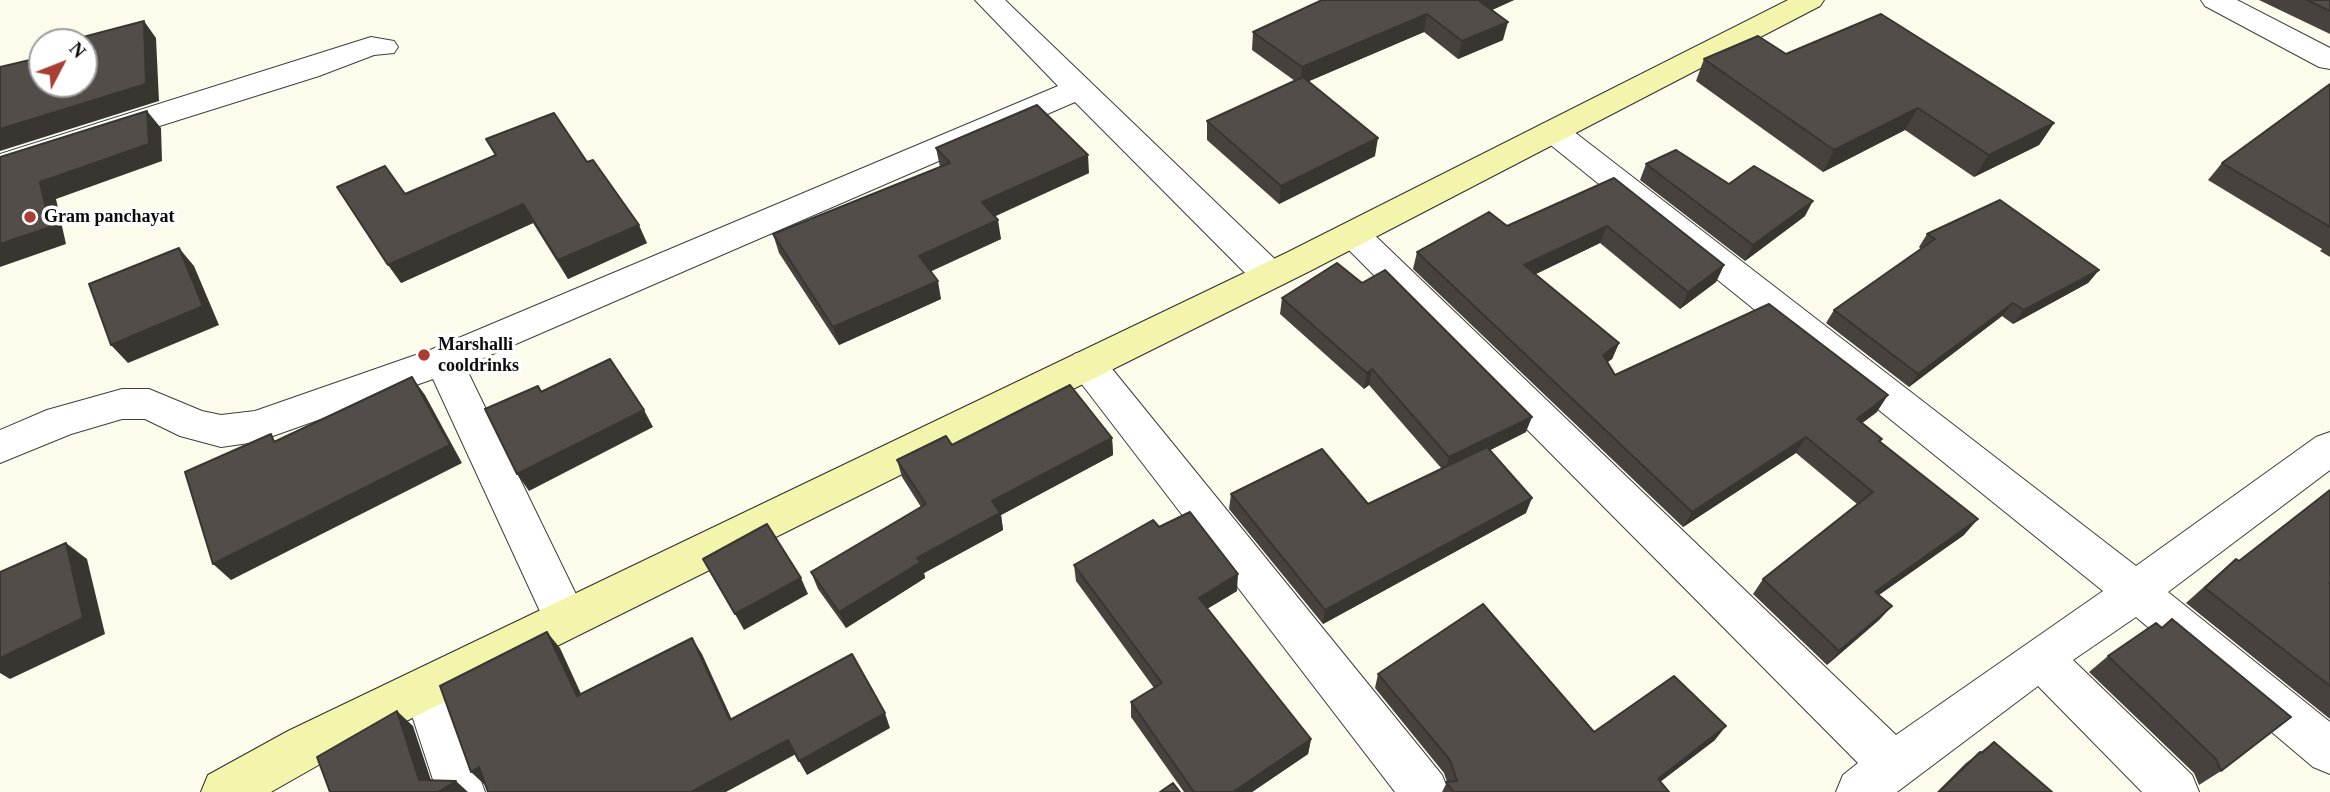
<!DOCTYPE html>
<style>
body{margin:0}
#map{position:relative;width:2330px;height:792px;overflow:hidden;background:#fdfbeb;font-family:"Times New Roman",serif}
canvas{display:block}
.north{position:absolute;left:28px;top:28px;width:70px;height:70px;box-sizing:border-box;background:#fff;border:2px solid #9d9d9d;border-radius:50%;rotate:48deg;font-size:19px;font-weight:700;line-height:28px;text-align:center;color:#0b0b0b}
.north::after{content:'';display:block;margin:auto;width:24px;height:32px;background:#a93f34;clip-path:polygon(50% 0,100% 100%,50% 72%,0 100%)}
</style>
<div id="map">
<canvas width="2330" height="792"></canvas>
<div class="north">N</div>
</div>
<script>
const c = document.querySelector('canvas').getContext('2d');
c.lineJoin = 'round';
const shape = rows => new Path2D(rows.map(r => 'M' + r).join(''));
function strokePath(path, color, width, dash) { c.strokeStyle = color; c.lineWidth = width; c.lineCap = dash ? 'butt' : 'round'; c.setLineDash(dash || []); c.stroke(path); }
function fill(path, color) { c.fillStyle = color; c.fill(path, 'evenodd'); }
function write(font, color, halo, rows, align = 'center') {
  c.font = font + ' "Times New Roman",serif'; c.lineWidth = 7; c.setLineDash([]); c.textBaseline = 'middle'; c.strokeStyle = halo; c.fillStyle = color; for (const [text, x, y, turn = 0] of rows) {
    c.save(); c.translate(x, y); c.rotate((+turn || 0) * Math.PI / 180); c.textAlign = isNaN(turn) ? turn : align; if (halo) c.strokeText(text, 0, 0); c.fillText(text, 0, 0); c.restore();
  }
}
const street = shape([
 [975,0,1005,0,1282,266,1287,275,1282,284,1269,288,1256,284,1075,102,465,366,588,619,582,633,566,639,550,633,433,379,256,442,221,447,180,436,145,419,122,419,71,434,0,463,0,430,47,410,122,389,149,389,202,411,221,415,255,411,430,350,1058,86,975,0],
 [2201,0,2237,0,2330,48,2330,69,2319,67,2205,6,2201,0],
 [371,37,394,41,398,47,394,53,374,55,319,76,0,176,0,154,371,37],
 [1553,121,1564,124,2136,566,2316,437,2330,432,2330,470,2168,592,2330,722,2330,774,2313,767,2136,617,2073,660,2192,775,2199,792,2142,792,2038,686,1897,792,1836,792,1843,775,1858,763,1341,242,1336,234,1341,226,1353,222,1365,226,1896,735,2103,591,1542,138,1537,131,1542,124,1553,121],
 [1087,350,1100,354,1442,775,1449,792,1395,792,1074,374,1068,364,1074,354,1087,350],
 [426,667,442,673,485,792,437,792,403,688,410,673,426,667]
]);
const secondary = shape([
 [1788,0,1824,0,1820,6,1310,271,322,763,271,792,201,792,208,775,288,731,1286,253,1788,0]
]);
strokePath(street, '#3e3e3e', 2);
strokePath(secondary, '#2d2d2d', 2);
fill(street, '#fff');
fill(secondary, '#f3f5ad');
fill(shape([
 [1322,0,1514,0,1492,10,1503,40,1458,59,1424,32,1309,81,1375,156,1279,204,1207,140,1207,121,1295,81,1252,50,1253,32],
 [2259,0,2330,0,2330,34],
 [1704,59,2054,123,2039,145,1974,177,1905,130,1823,172,1696,81],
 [2330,84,2330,257,2320,251,2322,249,2208,180,2222,163],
 [486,139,587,162,647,243,568,279,533,223,401,283,405,194,495,155],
 [936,148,1089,173,994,216,1001,239,931,271,941,299,839,345,779,253,773,234,940,167],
 [1646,164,1729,184,1805,216,1745,261,1640,180],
 [1614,178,1724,265,1716,282,1680,309,1600,243,1536,274,1619,343,1612,359,1607,362,1615,375,1877,412,1862,423,1880,441,1964,535,1879,595,1892,606,1879,620,1827,665,1753,594,1763,579,1857,504,1796,453,1683,527,1413,269,1417,252,1507,226],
 [1927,234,2099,270,2088,283,2013,324,2002,316,1909,387,1826,323,1834,310,1921,249,1919,247],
 [1362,283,1526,432,1490,450,1526,513,1323,624,1229,509,1231,494,1368,504,1442,469,1369,385,1364,389,1280,314,1282,298],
 [1112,438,1113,455,1001,515,1003,530,924,573,925,578,846,628,818,589,811,572,921,507,902,477,897,460,952,445],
 [1159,527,1237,591,1207,609,1311,739,1308,754,1252,792,1184,792,1131,717,1131,702,1154,688,1076,581,1074,565],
 [2236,559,2239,561,2330,583,2330,719,2186,603,2217,575],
 [2172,619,2221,771,2199,785,2194,773,2089,672,2108,656,2161,628],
 [1378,674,1594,732,1715,740,1660,782,1669,792,1442,792,1447,782,1444,773,1375,688],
 [1994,742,2051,792,1937,792,1966,763]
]), '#47423e');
fill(shape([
 [1478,0,1514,0,1474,18],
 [1427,14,1424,32,1300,85,1302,67],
 [144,21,156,38,159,101,0,151,0,129],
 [1508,22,1503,40,1458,59,1462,41],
 [1918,108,1905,130,1823,172,1834,150],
 [147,111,161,128,162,161,56,199,66,244,0,267,0,244,40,182],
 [2054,123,2039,145,1974,177,1989,155],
 [1378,138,1375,156,1279,204,1281,186],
 [1088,155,1089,173,985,221,982,202],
 [1813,201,1805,216,1745,261,1753,245],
 [523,204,533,223,401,283,388,265],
 [998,220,1001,239,923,275,919,256],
 [639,225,647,243,568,279,558,260],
 [1607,226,1600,243,1519,282,1524,265],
 [179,248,194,266,219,325,128,363,111,345],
 [1724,265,1716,282,1680,309,1688,292],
 [2099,270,2088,283,2013,324,2024,310],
 [938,281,941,299,839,345,833,327],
 [2013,303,2002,316,1909,387,1918,374],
 [1619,343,1612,359,1596,371,1603,355],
 [1372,369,1369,385,1364,389,1367,373],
 [412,377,425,395,462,463,231,580,213,564],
 [1888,395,1877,412,1846,435,1857,419],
 [644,410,653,427,529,491,517,474],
 [1532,417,1526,432,1445,473,1449,457],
 [1806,437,1796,453,1683,527,1692,512],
 [1112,438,1113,455,1001,515,1003,530,924,573,925,578,846,628,839,612,917,558,992,501],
 [1532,498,1526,513,1323,624,1325,610],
 [1978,519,1964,535,1863,606,1875,592],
 [66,543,87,559,105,634,10,679,0,673,0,658],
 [1238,574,1237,591,1198,614,1199,598],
 [801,578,808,594,744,630,735,614],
 [1892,606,1879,620,1827,665,1839,651],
 [547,632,560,648,589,711,577,696],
 [692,638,702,654,739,735,730,720],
 [397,711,413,726,435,792,419,780],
 [885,713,890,728,807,775,799,761],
 [1726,726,1715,740,1648,791,1658,779],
 [1311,739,1308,754,1252,792,1233,792],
 [788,740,796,754,726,792,691,792],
 [479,767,486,786,471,772],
 [456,781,468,792,438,792]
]), '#393632');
const building = shape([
 [1322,0,1478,0,1508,22,1462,41,1427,14,1302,67,1253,32,1322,0],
 [2307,0,2330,0,2330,11,2307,0],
 [1881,14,2054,123,1989,155,1918,108,1834,150,1704,59,1758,36,1786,54,1881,14],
 [144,21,146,84,0,129,0,67,34,59,34,50,42,48,42,84,84,84,84,42,64,42,144,21],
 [1303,77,1378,138,1281,186,1207,121,1303,77],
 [2330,84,2330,227,2222,163,2330,84],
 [1037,105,1088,155,982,202,998,220,919,256,938,281,833,327,773,234,950,163,936,148,1037,105],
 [147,111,149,144,40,182,50,227,0,244,0,157,147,111],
 [554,113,587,162,593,160,639,225,558,260,523,204,388,265,337,187,385,166,405,194,496,155,486,139,554,113],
 [1676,150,1729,184,1754,166,1813,201,1753,245,1646,164,1676,150],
 [1614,178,1724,265,1688,292,1607,226,1524,265,1619,343,1603,355,1615,375,1769,304,1888,395,1857,419,1882,439,1879,441,1978,519,1875,592,1892,606,1839,651,1763,579,1873,492,1806,437,1692,512,1417,252,1489,212,1507,226,1614,178],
 [2000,200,2099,270,2024,310,2013,303,1918,374,1834,310,1935,239,1927,234,2000,200],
 [179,248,203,306,111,345,89,284,179,248],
 [1337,263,1362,283,1385,270,1532,417,1449,457,1372,369,1367,373,1282,298,1337,263],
 [610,359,644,410,517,474,485,409,538,386,541,392,610,359],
 [412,377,450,445,213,564,185,472,271,434,274,442,412,377],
 [1070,385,1112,438,992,501,1000,513,917,558,921,562,839,612,811,572,926,504,897,460,946,436,952,445,1070,385],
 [1487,447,1532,498,1325,610,1231,494,1322,449,1368,504,1487,447],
 [2330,490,2330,582,2329,583,2330,583,2330,686,2205,588,2236,559,2239,561,2330,490],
 [1190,512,1238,574,1199,598,1311,739,1233,792,1194,792,1131,702,1162,683,1074,565,1153,520,1159,527,1190,512],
 [767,524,801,578,735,614,703,559,767,524],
 [66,543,83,618,0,658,0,572,66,543],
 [1483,604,1594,732,1674,676,1726,726,1658,779,1669,792,1454,792,1446,782,1457,781,1450,760,1378,674,1483,604],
 [2172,619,2291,717,2221,771,2216,759,2108,656,2156,623,2162,628,2172,619],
 [547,632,577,696,692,638,730,720,852,654,885,713,799,761,788,740,691,792,488,792,479,767,471,772,440,686,547,632],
 [397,711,419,780,456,781,438,792,330,792,317,757,397,711],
 [1994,742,2052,792,1939,792,1980,752,1982,753,1994,742],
 [1173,783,1180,792,1160,792,1173,783]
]);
fill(building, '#524d48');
strokePath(building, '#393632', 2);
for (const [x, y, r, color] of [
 [30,217,7,"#a93f34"],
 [424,355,7,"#a93f34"]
]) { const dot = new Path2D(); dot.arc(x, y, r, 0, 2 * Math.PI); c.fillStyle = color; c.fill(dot); strokePath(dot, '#fff', 2.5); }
write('bold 18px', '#0b0b0b', '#fff', [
 ["Gram panchayat",44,217],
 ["Marshalli",438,345],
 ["cooldrinks",438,366]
], 'left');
</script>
